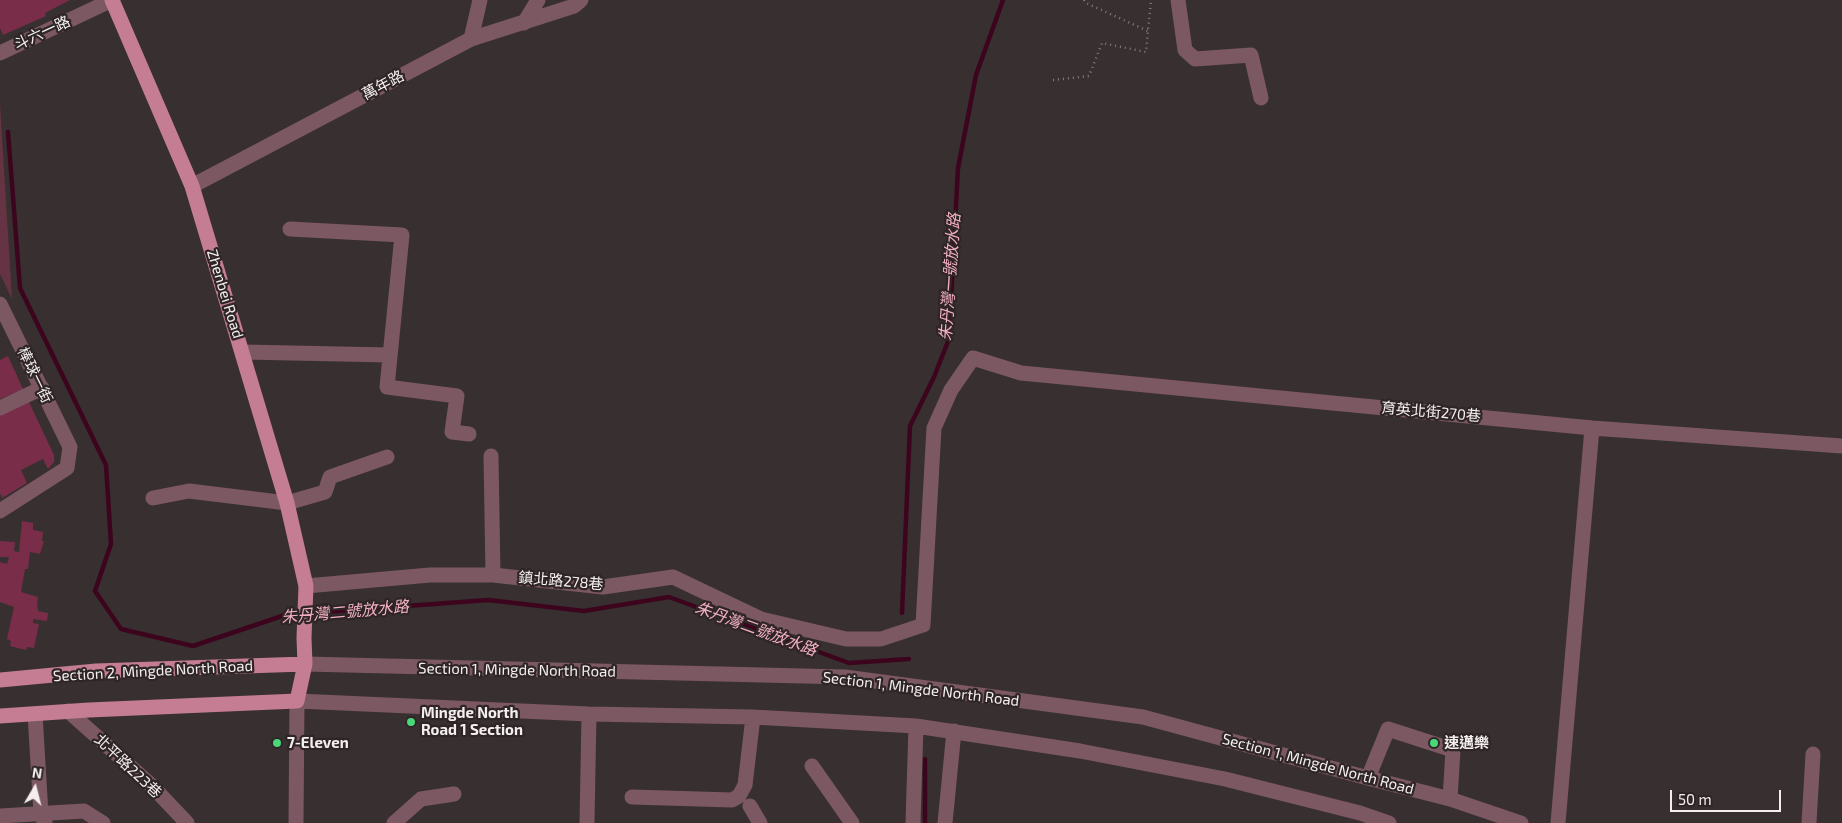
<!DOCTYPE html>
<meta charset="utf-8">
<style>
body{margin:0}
#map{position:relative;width:1842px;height:823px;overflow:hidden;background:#382f31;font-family:"Exo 2",sans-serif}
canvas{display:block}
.north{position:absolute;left:10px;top:763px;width:50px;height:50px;-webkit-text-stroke:4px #2e2527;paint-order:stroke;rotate:8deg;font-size:14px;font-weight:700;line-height:20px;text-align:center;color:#f4eeef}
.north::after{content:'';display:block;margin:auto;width:18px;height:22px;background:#f4eeef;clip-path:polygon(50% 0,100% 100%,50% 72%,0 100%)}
.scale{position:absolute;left:1670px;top:790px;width:111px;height:22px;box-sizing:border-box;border:2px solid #f4eeef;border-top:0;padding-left:6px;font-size:15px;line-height:18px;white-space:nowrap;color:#f4eeef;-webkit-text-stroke:4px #2e2527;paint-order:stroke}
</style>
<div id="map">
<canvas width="1842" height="823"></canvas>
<div class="north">N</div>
<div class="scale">50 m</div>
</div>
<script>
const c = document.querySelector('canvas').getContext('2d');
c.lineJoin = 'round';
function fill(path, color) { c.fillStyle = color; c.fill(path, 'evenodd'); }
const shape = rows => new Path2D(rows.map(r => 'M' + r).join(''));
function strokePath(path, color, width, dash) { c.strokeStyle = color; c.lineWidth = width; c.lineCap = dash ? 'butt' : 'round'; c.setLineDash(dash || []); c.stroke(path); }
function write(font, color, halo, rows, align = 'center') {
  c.font = font + ' "Exo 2","Noto Sans TC",sans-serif'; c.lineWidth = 4.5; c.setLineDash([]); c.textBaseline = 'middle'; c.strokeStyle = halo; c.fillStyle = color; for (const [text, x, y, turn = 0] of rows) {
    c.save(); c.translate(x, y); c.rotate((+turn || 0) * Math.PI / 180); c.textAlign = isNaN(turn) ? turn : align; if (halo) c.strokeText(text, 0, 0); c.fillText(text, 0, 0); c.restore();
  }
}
fill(shape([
 [0,104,12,299,0,274]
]), '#653343');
strokePath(shape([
 [8,132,20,288,106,465,111,544,95,591,121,629,193,646,285,615,488,600,584,611,669,597,849,663,909,659],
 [902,613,910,426,934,377,949,339,958,168,976,75,1003,0],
 [925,823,925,759]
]), '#3d051d', 4.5);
fill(shape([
 [0,0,70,0,45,13,46,16,3,35,0,28],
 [8,356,23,389,0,399,0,360],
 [29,402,54,455,54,462,48,469,43,459,21,470,27,483,2,498,0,493,0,415],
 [22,521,33,523,33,530,43,532,42,541,44,541,40,554,30,552,28,569,25,569,21,592,38,597,37,604,38,611,48,613,47,621,33,619,33,623,39,624,34,648,27,647,26,650,10,646,11,641,7,639,14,607,0,602,0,562,7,564,9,557,0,557,0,541,15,542,14,551,19,552]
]), '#792d48');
strokePath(shape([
 [1084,0,1086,3,1148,31],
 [1053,80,1089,76,1102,43,1146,52,1151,0]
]), '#857d7f', 2.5, [1, 4]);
strokePath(shape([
 [1178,0,1185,50,1195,59,1251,55,1261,98],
 [524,23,538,0],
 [471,39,480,0],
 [0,53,112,0],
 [192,186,471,39,574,6,581,0],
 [290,229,402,235,387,387,457,396,452,432,469,434],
 [0,304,70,447,67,468,0,511],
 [243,352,390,355],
 [0,408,42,388],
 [491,456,493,575],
 [153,498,189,491,287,503,325,492,330,477,387,457],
 [306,586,430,575,493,575,603,587,673,577,761,619,846,639,881,639,923,625,934,428,951,390,973,358,1021,373,1592,428,1842,446],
 [305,664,845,677,1143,717,1368,778,1450,799,1521,823],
 [68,711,150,784,187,823],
 [35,714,41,814,45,823],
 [812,766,852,823],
 [1368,778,1388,729,1453,750,1450,799],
 [632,797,732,800,739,796,745,785,753,717],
 [750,806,760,823],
 [0,816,84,811,103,823],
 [296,823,297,701,589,714,753,717,916,726,1080,751,1225,779,1360,813,1389,823],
 [394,823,421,799,454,794],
 [587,823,589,714],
 [913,823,916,726],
 [945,823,954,731],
 [1558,823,1592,428],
 [1809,823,1813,754]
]), '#7c5862', 15);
strokePath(shape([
 [0,680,96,671,305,664],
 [0,716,89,710,297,701,305,664,304,638,306,586,287,503,192,186,112,0]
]), '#c47d92', 15);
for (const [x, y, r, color] of [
 [411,722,5,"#4ad778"],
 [277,743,5,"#4ad778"],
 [1434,743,5,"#4ad778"]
]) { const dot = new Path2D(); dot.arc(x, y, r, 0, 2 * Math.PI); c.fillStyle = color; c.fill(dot); strokePath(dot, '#2e2527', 2); }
write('15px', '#f4eeef', '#2e2527', [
 ["斗六一路",42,33,-25],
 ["萬年路",383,85,-28],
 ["Zhenbei Road",225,294,73],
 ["棒球一街",35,375,64],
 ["育英北街270巷",1431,412,5],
 ["鎮北路278巷",561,581,5],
 ["Section 1, Mingde North Road",517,670,1],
 ["Section 2, Mingde North Road",153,671,-3],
 ["Section 1, Mingde North Road",921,689,7],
 ["Section 1, Mingde North Road",1318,764,15],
 ["北平路223巷",128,766,43]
]);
write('bold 15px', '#f4eeef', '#2e2527', [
 ["Mingde North",421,713],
 ["Road 1 Section",421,730],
 ["7-Eleven",287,743],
 ["速邁樂",1444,743]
], 'left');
write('italic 16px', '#f4b0c3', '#2e2527', [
 ["朱丹灣一號放水路",950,277,-86],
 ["朱丹灣二號放水路",345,612,-5],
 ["朱丹灣二號放水路",756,629,20]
]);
</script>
